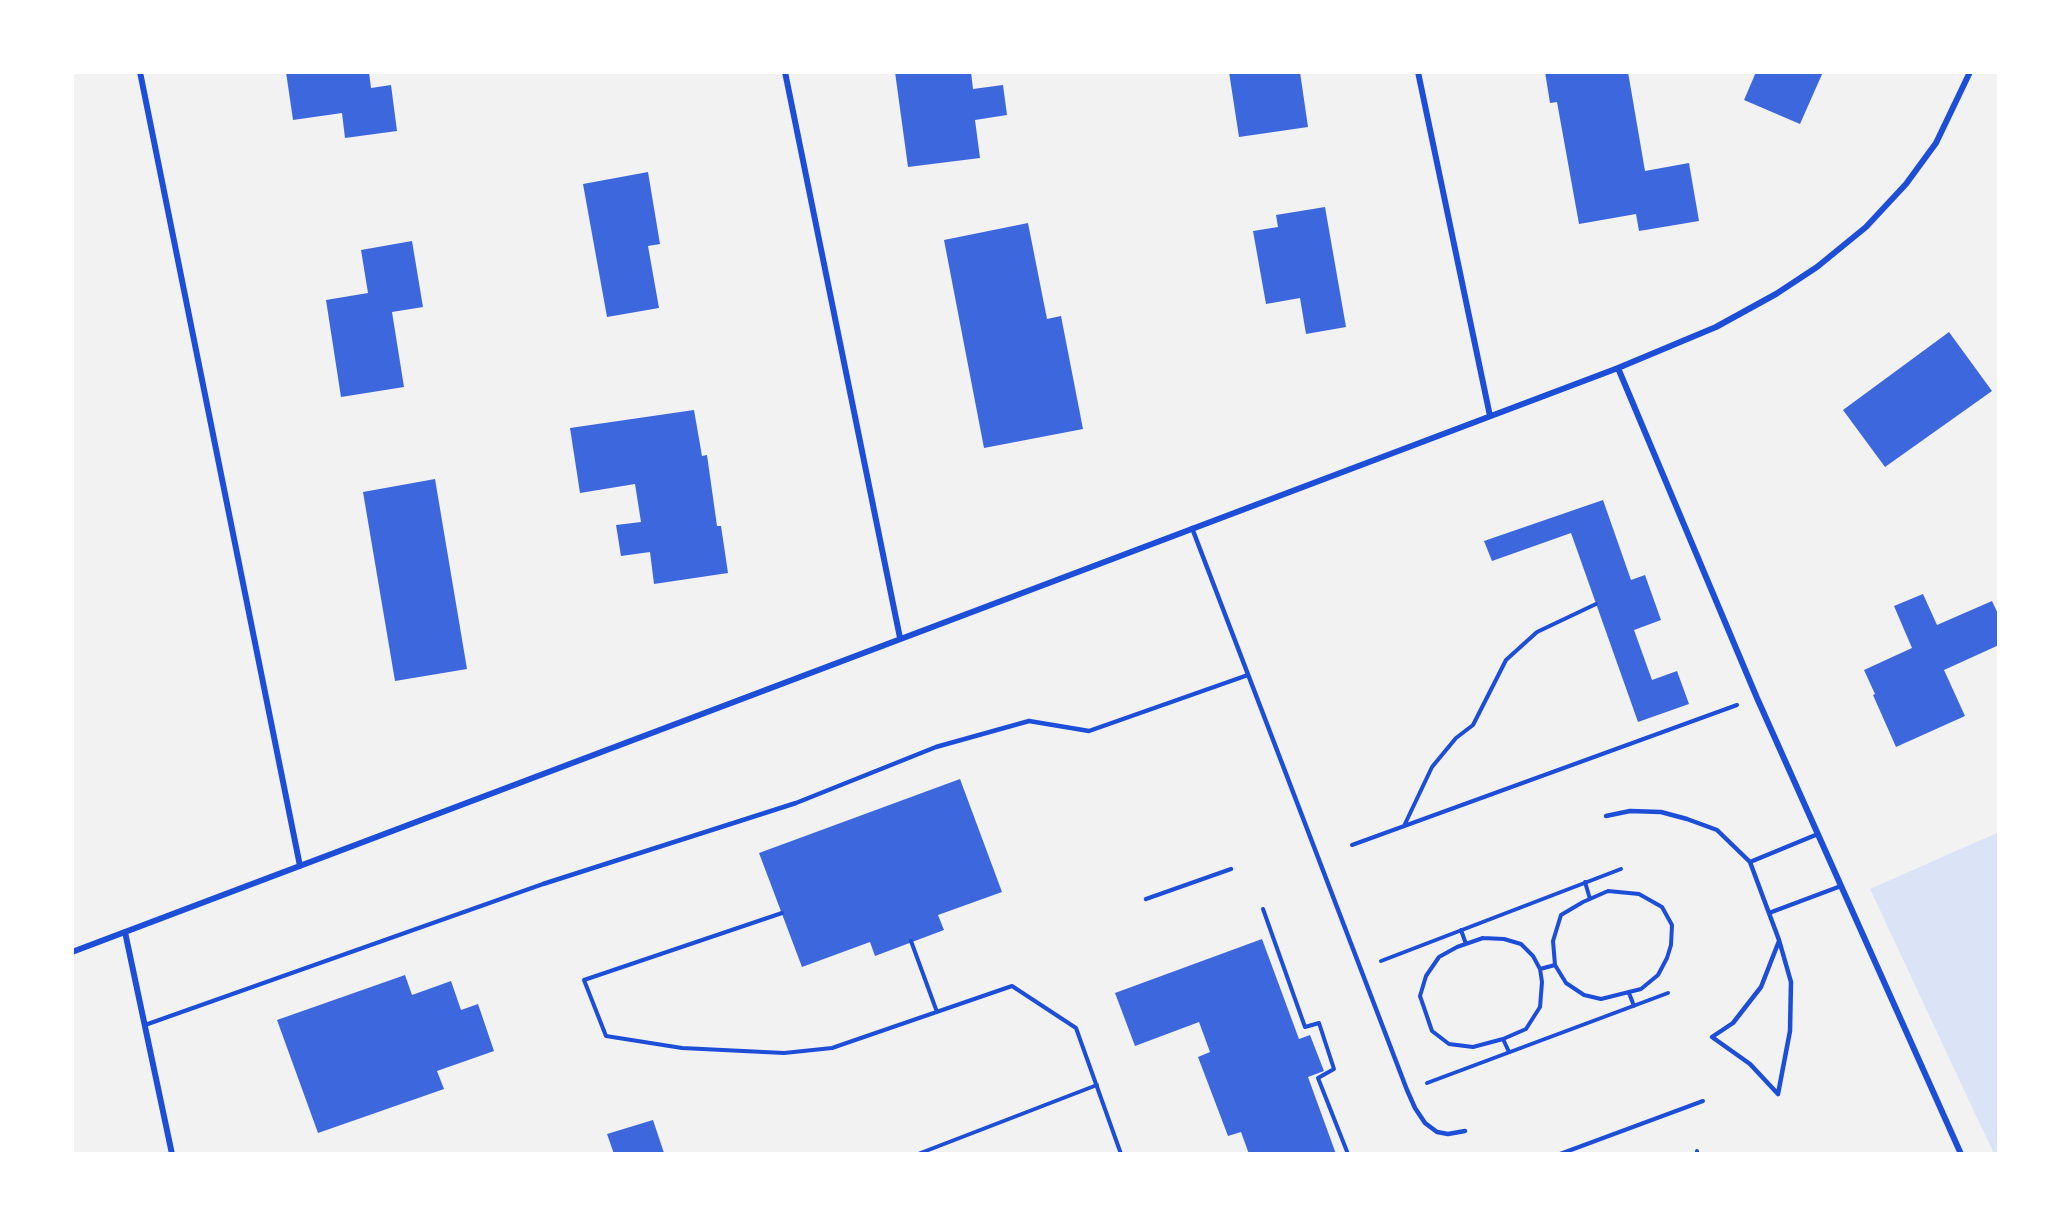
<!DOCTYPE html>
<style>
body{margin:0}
#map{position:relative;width:2071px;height:1226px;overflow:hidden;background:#f2f2f2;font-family:"DejaVu Sans",sans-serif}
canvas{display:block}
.frame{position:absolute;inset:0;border:74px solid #fff;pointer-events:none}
</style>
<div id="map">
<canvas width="2071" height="1226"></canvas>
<div class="frame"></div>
</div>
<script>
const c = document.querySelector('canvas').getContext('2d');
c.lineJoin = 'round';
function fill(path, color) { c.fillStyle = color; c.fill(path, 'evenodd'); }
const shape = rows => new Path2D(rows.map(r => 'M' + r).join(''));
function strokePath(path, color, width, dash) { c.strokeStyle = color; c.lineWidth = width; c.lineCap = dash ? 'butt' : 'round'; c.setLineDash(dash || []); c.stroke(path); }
fill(shape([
 [1999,832,1999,1154,1994,1154,1870,889]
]), '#dbe4f7');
fill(shape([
 [286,72,369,72,371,88,391,85,397,131,345,138,342,113,293,120],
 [895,72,971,72,973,89,1003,85,1007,115,975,120,980,158,908,167],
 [1229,72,1300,72,1308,127,1239,137],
 [1545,72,1628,72,1645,171,1689,163,1699,221,1639,231,1636,214,1579,224,1557,102,1550,103],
 [1756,72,1823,72,1800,124,1744,100],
 [648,172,660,244,648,246,659,308,607,317,583,184],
 [1325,207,1346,327,1306,334,1300,298,1266,304,1253,231,1278,227,1276,215],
 [1028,223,1047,319,1061,316,1083,429,984,448,944,240],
 [412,241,423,307,392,312,404,387,341,397,326,300,368,293,361,250],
 [1949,332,1992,391,1885,467,1843,410],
 [694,410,702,456,707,455,717,526,721,526,728,573,654,584,650,552,621,556,616,525,641,522,635,484,580,493,570,428],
 [435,479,467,669,395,681,363,492],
 [1603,500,1631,580,1645,575,1661,620,1634,630,1652,680,1677,671,1689,704,1638,722,1571,533,1492,561,1484,541],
 [1923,594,1937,625,1992,601,1999,616,1999,645,1944,670,1965,716,1896,747,1873,695,1875,694,1864,670,1912,648,1894,606],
 [960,779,1002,892,938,915,944,930,875,956,870,942,802,967,759,853],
 [1262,939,1299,1039,1310,1035,1324,1071,1308,1077,1336,1154,1249,1154,1241,1132,1228,1136,1198,1057,1210,1052,1199,1022,1135,1046,1115,993],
 [405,975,412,995,451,981,461,1010,478,1004,494,1051,437,1071,444,1089,318,1133,277,1020],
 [653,1120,664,1153,614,1154,607,1134]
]), '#3d67dc');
strokePath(shape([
 [1404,826,1432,767,1456,738,1473,725,1506,660,1537,632,1596,604],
 [1352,845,1737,705],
 [1585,882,1590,899],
 [1608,891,1639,894,1662,907,1672,925,1671,945,1667,958,1658,975,1641,989,1601,999,1584,995,1566,983,1555,965,1553,941,1561,915,1583,902,1608,891],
 [1263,909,1305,1027,1319,1023,1334,1069,1318,1078,1348,1154],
 [782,913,584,980,606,1036,682,1048,784,1053,832,1048,1012,986,1076,1028,1121,1154],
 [1461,930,1466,944],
 [1483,938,1504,939,1521,944,1533,956,1540,969,1542,982,1540,1007,1526,1029,1503,1039,1473,1047,1449,1044,1432,1031,1420,996,1426,976,1439,957,1457,947,1483,938],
 [911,941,937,1012],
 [1381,961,1621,869],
 [1540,969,1555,965],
 [1629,993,1634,1006],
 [1503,1039,1509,1052],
 [1427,1083,1668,993],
 [918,1154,1097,1085],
 [1560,1154,1703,1101],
 [1697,1154,1697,1151]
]), '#1d4ed8', 4);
strokePath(shape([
 [1192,528,1407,1090,1415,1108,1425,1123,1437,1132,1448,1134,1465,1131],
 [1606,816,1630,811,1661,812,1687,819,1717,830,1750,862,1779,940,1791,982,1790,1031,1778,1094],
 [1750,862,1818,834],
 [1146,899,1231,869],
 [1769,913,1841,886],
 [145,1025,543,884,796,803,936,747,1029,721,1089,731,1248,675],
 [1778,1094,1750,1064,1712,1037,1733,1023,1761,987,1779,941]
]), '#1d4ed8', 4.5);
strokePath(shape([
 [140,72,300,866],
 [785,72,900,638],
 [1418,72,1490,416],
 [1618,368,1757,698,1961,1154],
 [125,932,172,1154],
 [72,952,1618,368,1716,327,1776,294,1817,267,1866,227,1906,184,1936,143,1970,72]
]), '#1d4ed8', 6);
</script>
